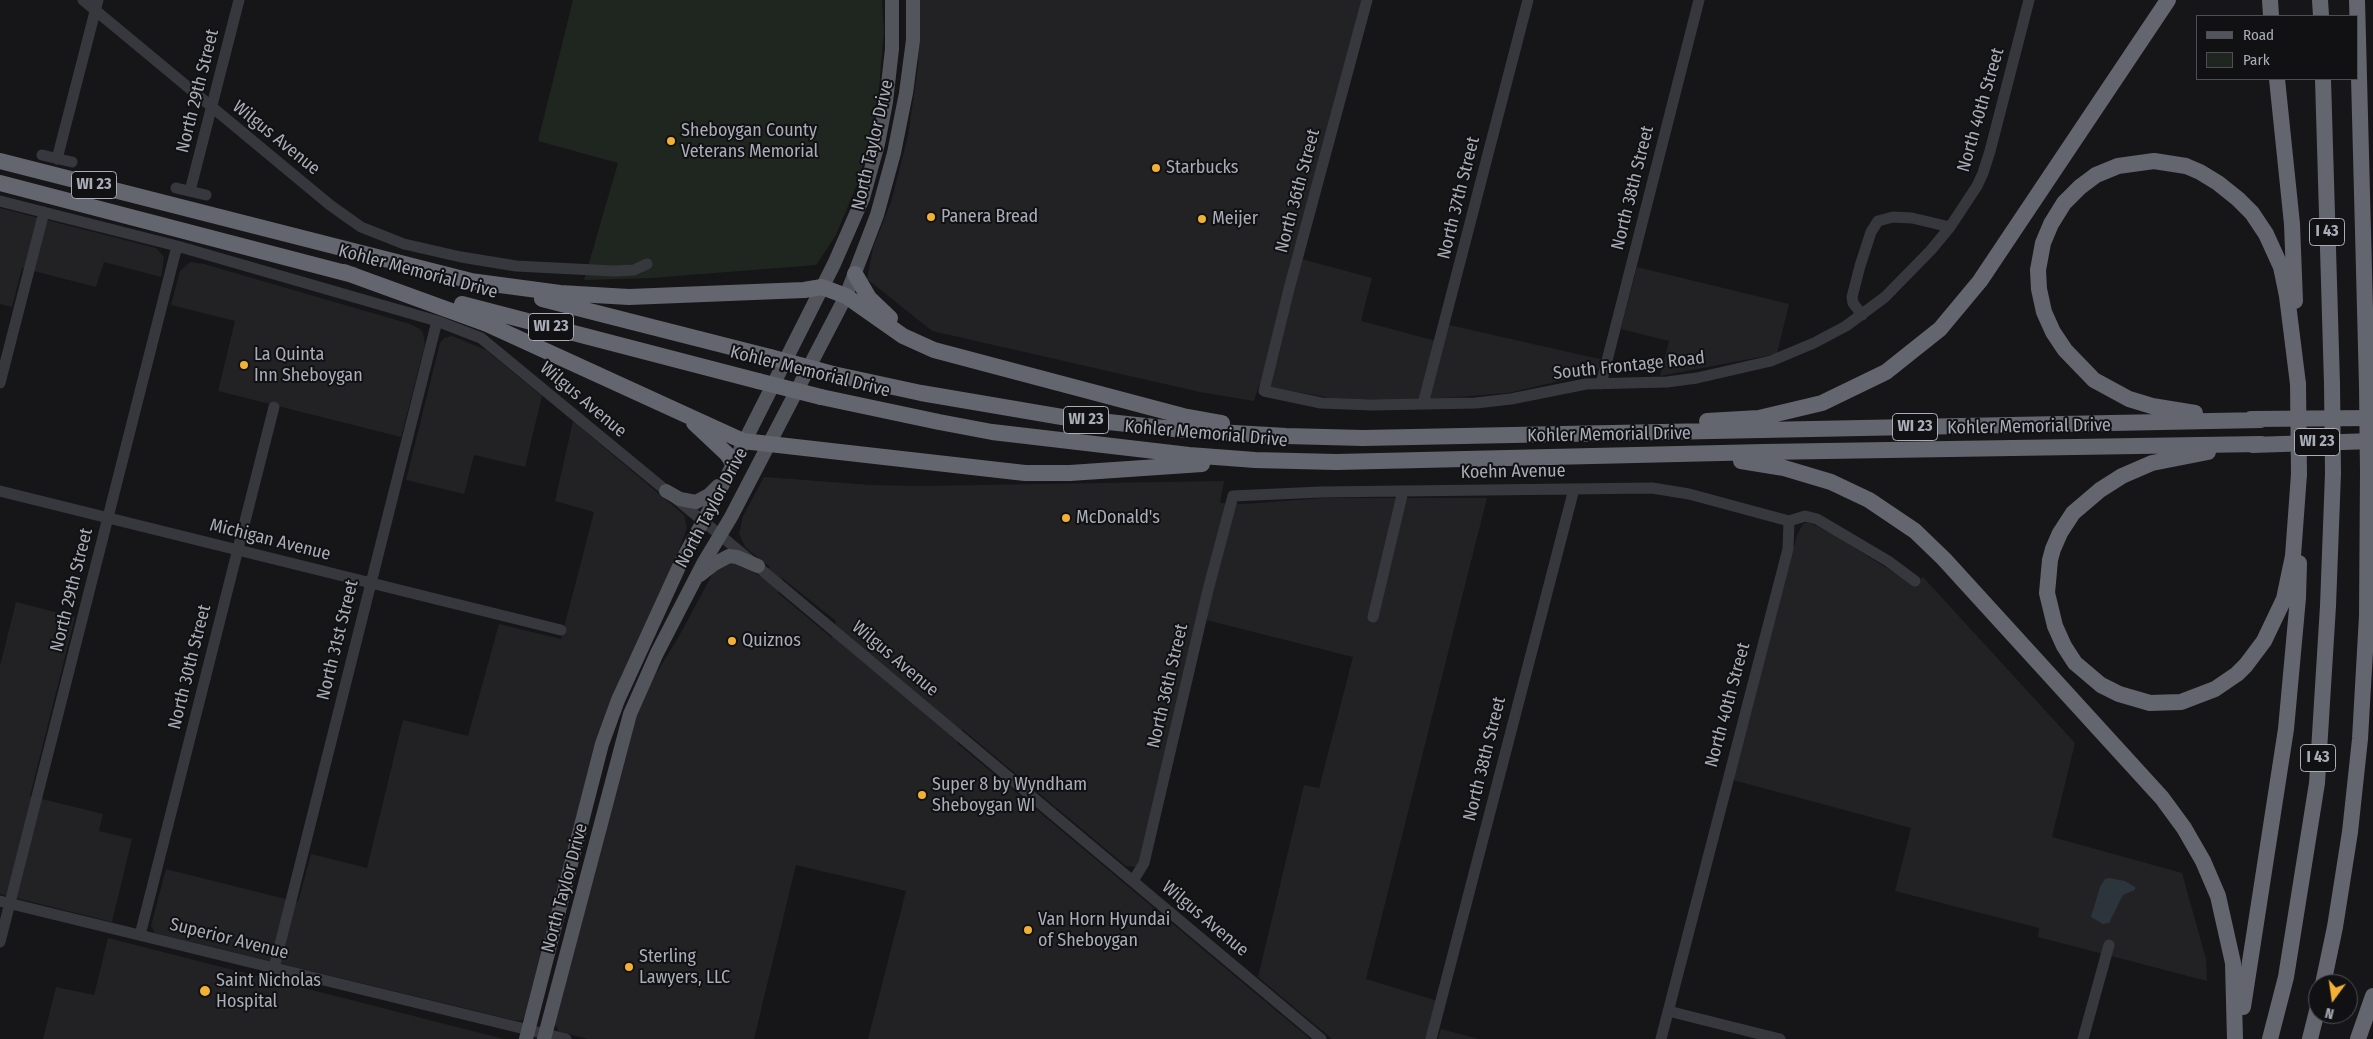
<!DOCTYPE html>
<style>
body{margin:0}
#map{position:relative;width:2373px;height:1039px;overflow:hidden;background:#161618;font-family:"Fira Sans Condensed",sans-serif}
canvas{display:block}
.legend{position:absolute;left:2196px;top:15px;width:162px;height:65px;box-sizing:border-box;background:#111113;border:1px solid #4d4f55;margin:0;padding:6px 9px;list-style:none;font-size:15px;color:#a8adb8}
.legend li{display:flex;align-items:center;gap:10px;height:25px}
.legend b{width:25px;border:1px solid #4d4f55}
.north{position:absolute;left:2308px;top:974px;width:50px;height:50px;box-sizing:border-box;background:#111113;border:1px solid #4d4f55;border-radius:50%;rotate:194deg;font-size:14px;font-weight:700;line-height:20px;text-align:center;color:#a8adb8}
.north::after{content:'';display:block;margin:auto;width:18px;height:22px;background:#f2b134;clip-path:polygon(50% 0,100% 100%,50% 72%,0 100%)}
</style>
<div id="map">
<canvas width="2373" height="1039"></canvas>
<ul class="legend">
<li><b style="height:6px;background:#53555c"></b>Road</li>
<li><b style="height:14px;background:#1e261f"></b>Park</li>
</ul>
<div class="north">N</div>
</div>
<script>
const c = document.querySelector('canvas').getContext('2d');
c.lineJoin = 'round';
function fill(path, color) { c.fillStyle = color; c.fill(path, 'evenodd'); }
const shape = rows => new Path2D(rows.map(r => 'M' + r).join(''));
function strokePath(path, color, width, dash) { c.strokeStyle = color; c.lineWidth = width; c.lineCap = dash ? 'butt' : 'round'; c.setLineDash(dash || []); c.stroke(path); }
function write(font, color, halo, rows, align = 'center') {
  c.font = font + ' "Fira Sans Condensed",sans-serif'; c.lineWidth = 4; c.setLineDash([]); c.textBaseline = 'middle'; c.strokeStyle = halo; c.fillStyle = color; for (const [text, x, y, turn = 0] of rows) {
    c.save(); c.translate(x, y); c.rotate((+turn || 0) * Math.PI / 180); c.textAlign = isNaN(turn) ? turn : align; if (halo) c.strokeText(text, 0, 0); c.fillText(text, 0, 0); c.restore();
  }
}
fill(shape([
 [920,0,1363,0,1294,257,1372,278,1361,321,1444,343,1449,325,1604,360,1598,369,1590,374,1508,393,1407,401,1331,398,1259,385,1254,401,1200,392,932,331,867,279,873,248,891,202,908,136,918,66],
 [0,208,156,248,164,257,161,277,104,262,96,287,22,268,12,307,0,304],
 [190,262,204,264,410,324,420,329,423,333,425,345,401,437,218,391,235,321,171,305,180,271],
 [1637,267,1789,304,1777,354,1660,376,1669,341,1621,329],
 [452,336,486,350,542,396,525,467,474,455,464,494,406,480,440,343,444,338],
 [573,421,678,510,684,515,687,528,660,599,622,674,609,707,526,1016,521,1021,513,1020,155,933,151,926,166,869,298,902,311,854,367,868,403,720,468,736,499,624,561,639,594,512,555,501],
 [764,477,871,485,919,486,1224,481,1220,503,1244,504,1324,498,1487,498,1366,979,1438,1001,1426,1039,1332,1039,1258,977,1304,785,1319,788,1353,657,1198,618,1139,862,1135,867,1126,866,962,729,957,743,1310,1039,868,1039,906,891,796,865,754,1039,589,1039,559,1032,555,1024,636,716,652,680,678,638,714,571,729,561,744,564,760,577,770,567,746,548,739,534,743,516],
 [782,578,836,621,832,638,778,593],
 [1808,522,1831,533,1912,584,1923,577,2075,743,2052,837,2182,873,2206,959,2207,981,2038,937,2039,928,1895,891,1911,828,1733,780,1797,535,1803,524],
 [16,602,75,617,30,796,103,814,99,831,132,839,112,922,0,894,0,666],
 [108,938,504,1039,43,1039,56,987,94,995],
 [1441,1029,1479,1039,1438,1039]
]), '#222225');
fill(shape([
 [573,0,882,0,884,31,878,100,860,177,836,235,816,265,651,278,584,280,618,163,538,141]
]), '#1e261f');
fill(shape([
 [2109,878,2125,881,2135,887,2135,890,2123,895,2109,923,2103,924,2091,917,2100,887,2105,879]
]), '#2c353c');
strokePath(shape([
 [83,0,330,205,361,227,404,244,461,257,516,266,614,271,634,270,647,264],
 [1367,0,1289,289,1264,391,1321,403,1372,405,1476,403,1511,399,1586,384,1667,382,1697,378,1771,361,1814,343,1846,326,1885,297,1931,250,1950,227,1977,186,1983,173,1990,151,2029,0],
 [42,155,72,162],
 [57,159,98,0],
 [176,188,206,195],
 [190,191,239,0],
 [0,201,177,246,437,321,481,338,720,535,1321,1039],
 [1862,315,1853,303,1852,297,1860,266,1871,232,1878,221,1893,217,1912,218,1950,227],
 [0,383,44,212],
 [1601,384,1699,0],
 [1423,404,1528,0],
 [0,491,561,630],
 [1789,521,1805,516,1817,519,1888,561,1915,581],
 [1373,617,1403,491],
 [1133,881,1144,863,1208,590,1233,496,1321,492,1652,488,1689,494,1789,521],
 [0,901,566,1039],
 [140,935,274,407],
 [0,942,177,246],
 [274,968,437,321],
 [1668,1011,1780,1039],
 [1431,1039,1574,489],
 [1661,1039,1788,549,1789,521],
 [2083,1039,2109,945]
]), '#37383d', 11);
strokePath(shape([
 [666,491,680,499,696,502,709,495,718,486],
 [700,575,714,564,729,556,737,557,758,566],
 [526,1039,602,744,618,700,683,558,719,492,834,264,863,198,878,144,886,102,892,49,892,0],
 [544,1039,630,714,657,653,704,562,731,517,846,296,877,215,894,153,906,93,913,40,913,0]
]), '#53555c', 14);
strokePath(shape([
 [2270,0,2271,16],
 [2320,0,2321,16],
 [2357,0,2367,386],
 [2277,79,2292,224,2295,301],
 [2323,79,2332,384],
 [0,161,479,283],
 [0,183,353,275],
 [344,272,487,324,743,441,1025,473,1070,473,1202,464],
 [855,274,869,298,890,318],
 [470,281,560,293,629,297,804,290,822,287,846,296,903,336,934,350,1183,416,1222,423],
 [542,299,770,357],
 [462,304,758,381],
 [833,374,921,393,1062,417,1183,430,1286,436,1363,438,2261,420],
 [821,397,939,422,992,432,1189,455,1255,460,1336,462,1764,452,2261,444],
 [2195,413,2152,406,2129,399,2094,380,2065,350,2053,332,2044,312,2039,289,2038,270,2043,243,2051,224,2064,203,2080,187,2096,175,2118,166,2154,161,2186,166,2200,172,2218,183,2238,199,2252,213,2266,234,2281,267,2287,296,2298,384],
 [2251,419,2373,418],
 [1707,421,1759,418,1822,403,1886,372,1940,329,1980,281,2168,0],
 [694,423,727,454,733,463],
 [2252,445,2373,441],
 [2208,452,2152,463,2122,476,2100,490,2073,513,2060,533,2053,549,2050,560,2047,593,2055,626,2064,646,2075,663,2101,685,2119,694,2150,703,2181,702,2215,689,2237,674,2246,665,2264,641,2284,599,2293,556,2299,474],
 [1741,461,1784,468,1831,482,1869,500,1915,531,1944,559,2162,798,2184,828,2203,861,2218,896,2233,963,2235,1039],
 [2323,984,2335,927,2350,832,2360,739,2367,616,2368,472],
 [2243,1007,2286,729,2298,598,2299,563],
 [2270,1039,2286,977,2317,783,2328,606,2333,473],
 [2310,1039,2318,1007],
 [2358,1039,2373,996]
]), '#63666e', 16);
strokePath(shape([
 [770,357,833,374],
 [758,381,821,397],
 [2298,384,2299,474],
 [2332,384,2333,473],
 [2367,386,2368,472]
]), '#63666e', 16);
for (const [x, y, r, color] of [
 [671,141,5,"#f2b134"],
 [1156,168,5,"#f2b134"],
 [931,217,5,"#f2b134"],
 [1202,219,5,"#f2b134"],
 [244,365,5,"#f2b134"],
 [1066,518,5,"#f2b134"],
 [732,641,5,"#f2b134"],
 [922,795,5,"#f2b134"],
 [1028,930,5,"#f2b134"],
 [629,967,5,"#f2b134"],
 [205,991,6,"#f2b134"]
]) { const dot = new Path2D(); dot.arc(x, y, r, 0, 2 * Math.PI); c.fillStyle = color; c.fill(dot); strokePath(dot, '#111113', 2); }
for (const [x, y, w] of [
 [94,185,45],
 [2327,232,35],
 [551,327,45],
 [1086,420,45],
 [1915,427,45],
 [2317,442,45],
 [2318,758,35]
]) { const box = new Path2D(); box.roundRect(x - w / 2, y - 13.5, w, 27, 4); c.fillStyle = '#111113'; c.fill(box); strokePath(box, '#a8adb8', 1); }
write('bold 16px', '#a8adb8', null, [
 ["WI 23",94,185],
 ["I 43",2327,232],
 ["WI 23",551,327],
 ["WI 23",1086,420],
 ["WI 23",1915,427],
 ["WI 23",2317,442],
 ["I 43",2318,758]
]);
write('18px', '#a8adb8', '#111113', [
 ["North 29th Street",198,91,-76],
 ["North 40th Street",1981,110,-74],
 ["Wilgus Avenue",276,138,39],
 ["North Taylor Drive",873,145,-77],
 ["North 38th Street",1633,188,-76],
 ["North 36th Street",1298,191,-75],
 ["North 37th Street",1459,198,-76],
 ["Kohler Memorial Drive",418,272,15],
 ["South Frontage Road",1629,366,-6],
 ["Kohler Memorial Drive",810,372,14],
 ["Wilgus Avenue",583,400,40],
 ["Kohler Memorial Drive",2029,427,-1],
 ["Kohler Memorial Drive",1206,434,5],
 ["Kohler Memorial Drive",1609,435,-1],
 ["Koehn Avenue",1513,472,-1],
 ["North Taylor Drive",712,508,-62],
 ["Michigan Avenue",270,540,14],
 ["North 29th Street",72,590,-76],
 ["North 31st Street",338,640,-76],
 ["Wilgus Avenue",895,659,40],
 ["North 30th Street",190,667,-76],
 ["North 36th Street",1168,686,-77],
 ["North 40th Street",1728,705,-75],
 ["North 38th Street",1485,759,-76],
 ["North Taylor Drive",565,888,-75],
 ["Wilgus Avenue",1205,919,40],
 ["Superior Avenue",229,939,14]
]);
write('18px', '#a8adb8', '#111113', [
 ["Sheboygan County",681,131],
 ["Veterans Memorial",681,152],
 ["Starbucks",1166,168],
 ["Panera Bread",941,217],
 ["Meijer",1212,219],
 ["La Quinta",254,355],
 ["Inn Sheboygan",254,376],
 ["McDonald's",1076,518],
 ["Quiznos",742,641],
 ["Super 8 by Wyndham",932,785],
 ["Sheboygan WI",932,806],
 ["Van Horn Hyundai",1038,920],
 ["of Sheboygan",1038,941],
 ["Sterling",639,957],
 ["Lawyers, LLC",639,978],
 ["Saint Nicholas",216,981],
 ["Hospital",216,1002]
], 'left');
</script>
